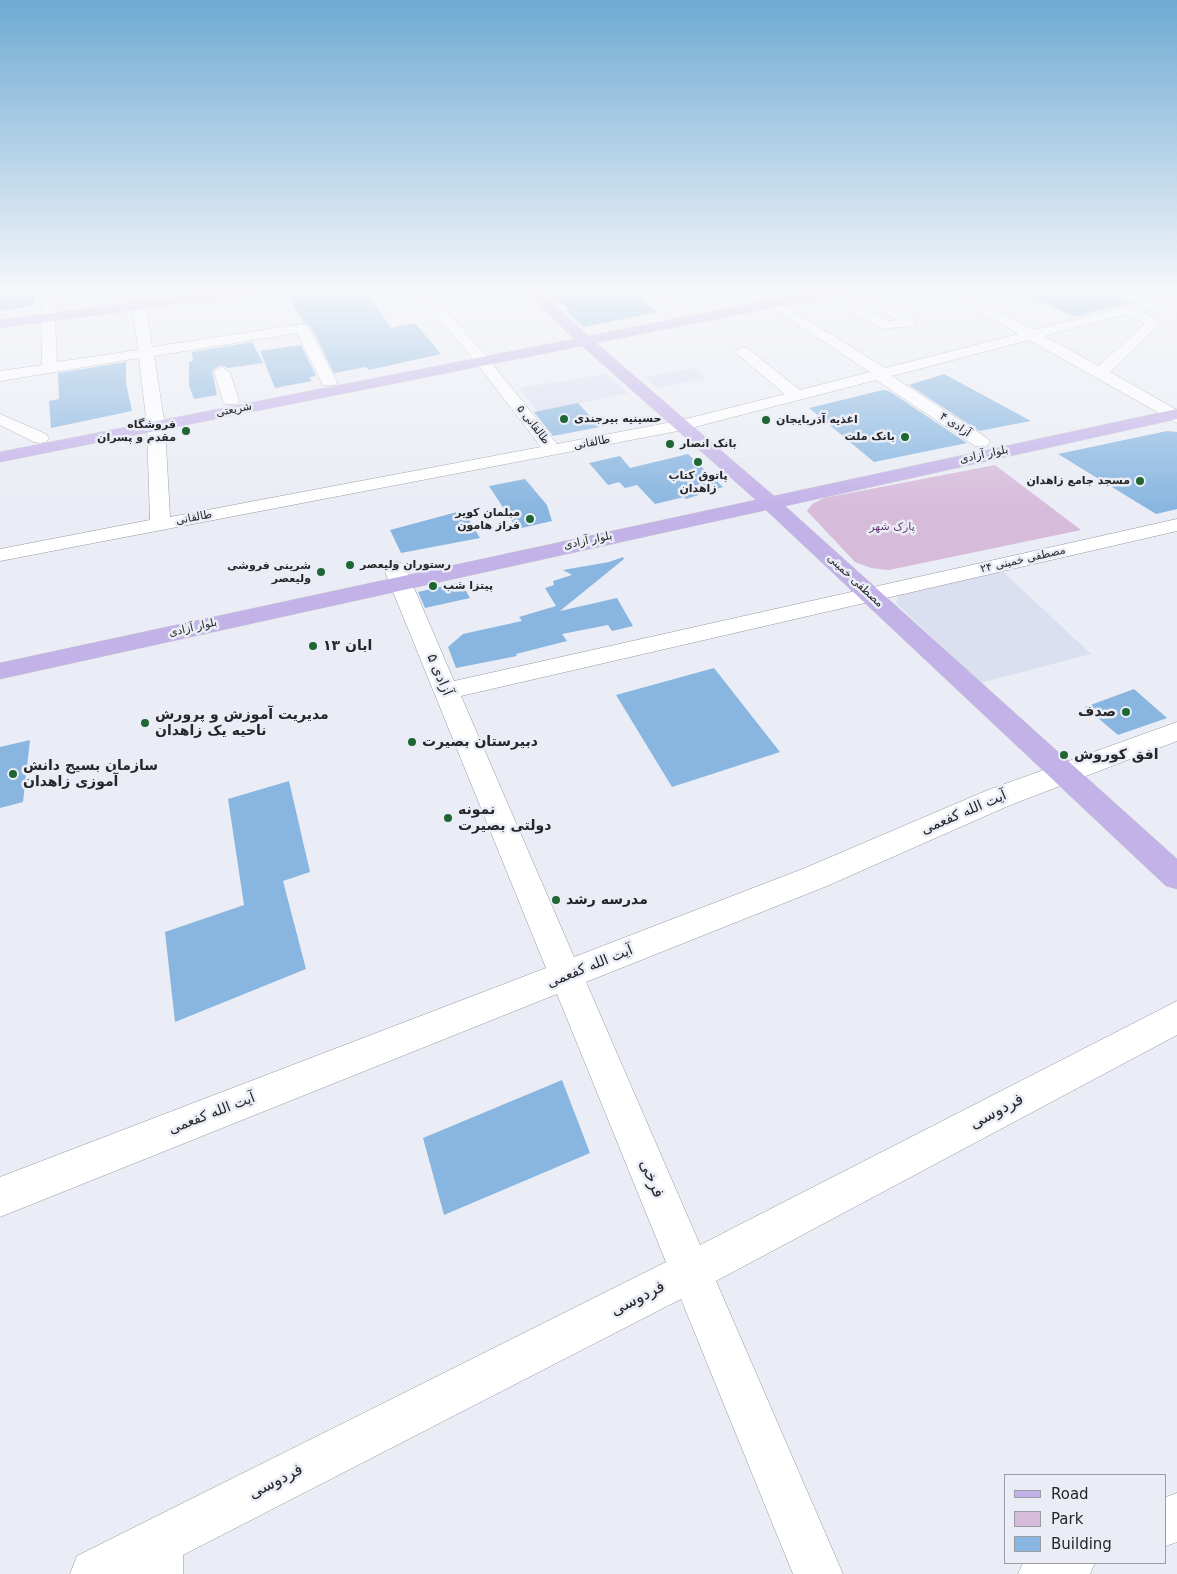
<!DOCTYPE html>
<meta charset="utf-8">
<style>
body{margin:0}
#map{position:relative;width:1177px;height:1574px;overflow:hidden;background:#eaedf5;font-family:"DejaVu Sans",sans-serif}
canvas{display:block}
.legend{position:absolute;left:1004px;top:1474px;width:162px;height:90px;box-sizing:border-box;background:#eaedf5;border:1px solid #9b9da3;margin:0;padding:6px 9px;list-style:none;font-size:15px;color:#252629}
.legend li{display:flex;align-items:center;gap:10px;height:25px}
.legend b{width:25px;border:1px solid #9b9da3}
</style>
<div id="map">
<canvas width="1177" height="1574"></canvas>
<ul class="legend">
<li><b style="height:6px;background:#c3b2e8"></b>Road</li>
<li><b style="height:14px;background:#d7bbdb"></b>Park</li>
<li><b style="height:14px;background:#89b6e0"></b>Building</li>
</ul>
</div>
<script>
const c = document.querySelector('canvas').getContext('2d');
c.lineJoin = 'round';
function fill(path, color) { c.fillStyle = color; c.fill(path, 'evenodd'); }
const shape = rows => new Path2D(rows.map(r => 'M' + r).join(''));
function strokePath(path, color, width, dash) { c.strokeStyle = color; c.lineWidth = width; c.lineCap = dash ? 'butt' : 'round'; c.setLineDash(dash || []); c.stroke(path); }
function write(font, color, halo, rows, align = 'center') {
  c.font = font + ' "DejaVu Sans","Noto Sans Arabic",sans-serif'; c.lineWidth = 5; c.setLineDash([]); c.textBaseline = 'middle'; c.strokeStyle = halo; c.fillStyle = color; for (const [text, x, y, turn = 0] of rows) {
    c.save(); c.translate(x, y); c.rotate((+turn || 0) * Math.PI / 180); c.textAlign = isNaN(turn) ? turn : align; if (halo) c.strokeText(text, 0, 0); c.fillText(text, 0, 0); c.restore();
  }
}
fill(shape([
 [694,368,707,378,656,388,645,377],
 [606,374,629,393,538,412,519,388],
 [1001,570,1091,654,980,683,896,603,899,594]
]), '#dbe0f0');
fill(shape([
 [995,465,1081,530,889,570,871,568,855,562,807,511,812,504,824,498]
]), '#d7bbdb');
fill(shape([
 [0,288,36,288,34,306,0,311],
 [322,288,363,288,391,328,415,323,441,354,369,370,366,367,334,373,311,327,303,322,289,297,299,291],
 [542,288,626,288,658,312,584,327,565,310,569,309],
 [1008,288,1096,288,1132,302,1075,317],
 [252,342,263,363,228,368,221,365,212,371,217,395,194,399,189,386,189,362,193,361,192,352],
 [301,345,316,376,309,377,312,381,275,388,260,351],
 [126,362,126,383,132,411,51,428,49,401,59,399,58,373],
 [944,374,1031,421,979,431,909,385],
 [883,390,889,391,967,443,874,462,809,408],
 [578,403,600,427,553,436,534,412],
 [1167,431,1177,432,1177,509,1156,514,1058,454],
 [688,454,723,487,686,499,684,497,655,504,637,485,625,488,619,482,608,485,589,463,620,456,630,468],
 [525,479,547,505,552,521,517,529,489,486],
 [457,512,465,513,480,538,401,553,390,530],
 [623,557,624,559,560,611,617,598,633,626,612,631,608,625,562,634,567,641,516,654,517,656,456,668,448,647,463,634,522,621,519,617,556,606,545,588,554,585,553,581,572,575,563,570,609,562],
 [461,582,470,598,425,608,418,592],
 [714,668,780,752,672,787,616,695],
 [1134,689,1167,718,1118,735,1085,707],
 [30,740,23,802,0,808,0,747],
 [289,781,310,872,283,881,306,969,175,1022,165,932,244,905,228,799],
 [562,1080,590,1153,444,1215,423,1138]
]), '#89b6e0');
const minor = shape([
 [44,288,58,288,55,318,57,362,138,350,132,306,139,302,146,306,152,347,302,324,309,328,337,382,335,385,323,385,297,333,154,356,165,426,170,517,541,447,471,356,412,288,426,288,481,350,557,444,682,420,785,394,737,354,735,351,742,347,747,348,800,390,870,372,769,306,767,303,774,299,885,368,1019,334,940,288,957,288,1033,330,1177,293,1177,301,1141,311,1161,322,1110,372,1177,410,1177,423,1029,340,892,376,987,438,990,442,987,446,981,447,975,446,876,380,683,430,0,561,0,549,150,520,147,426,139,358,0,381,0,371,42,365,41,318,44,288],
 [1126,314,1145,323,1099,366,1044,336,1126,314],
 [113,288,127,288,129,308,127,311,122,312,115,308,113,288],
 [160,288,174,288,178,301,176,304,166,304,160,288],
 [274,288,288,288,290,292,288,295,278,295,274,288],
 [638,288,653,288,685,314,678,318,673,317,638,288],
 [836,288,847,288,858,295,872,294,917,322,910,326,882,329,840,304,838,301,844,297,836,293,836,288],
 [865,301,897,320,889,321,858,303,865,301],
 [222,367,230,372,239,401,237,404,225,404,223,401,214,372,222,367],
 [0,414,46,434,49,438,46,442,40,443,34,442,0,425,0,414],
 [1177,519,1177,531,461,696,574,957,805,868,988,790,1177,722,1177,741,1008,806,827,886,586,982,700,1245,1177,1001,1177,1035,716,1281,843,1574,793,1574,681,1299,183,1555,183,1574,70,1574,77,1556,666,1262,557,994,0,1217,0,1177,546,968,383,567,387,563,394,561,401,563,405,567,454,681,1177,519],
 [1177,1493,1177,1542,1166,1546,1166,1497,1177,1493],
 [1023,1563,1095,1563,1090,1574,1018,1574,1023,1563]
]);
const major = shape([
 [238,288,275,288,268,292,0,328,0,320,238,288],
 [523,288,538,288,588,336,831,288,858,288,851,292,596,343,774,496,1177,409,1177,419,785,506,1177,859,1177,889,1166,886,766,510,0,679,0,663,756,500,582,346,0,462,0,452,574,339,523,288]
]);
strokePath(minor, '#94979f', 1);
strokePath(major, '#cbcbcc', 1);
fill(minor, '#fff');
fill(major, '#c3b2e8');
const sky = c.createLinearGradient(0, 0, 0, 508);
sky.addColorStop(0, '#6eaad3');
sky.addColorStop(0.57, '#f6f7fa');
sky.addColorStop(1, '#f6f7fa00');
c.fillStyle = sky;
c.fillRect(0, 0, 1177, 508);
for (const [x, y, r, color] of [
 [564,419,5,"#1e6633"],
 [766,420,5,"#1e6633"],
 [186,431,5,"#1e6633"],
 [905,437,5,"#1e6633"],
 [670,444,5,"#1e6633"],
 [698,462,5,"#1e6633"],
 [1140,481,5,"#1e6633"],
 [530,519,5,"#1e6633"],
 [350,565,5,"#1e6633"],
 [321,572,5,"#1e6633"],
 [433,586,5,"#1e6633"],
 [313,646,5,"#1e6633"],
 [1126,712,5,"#1e6633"],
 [145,723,5,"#1e6633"],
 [412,742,5,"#1e6633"],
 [1064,755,5,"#1e6633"],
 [13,774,5,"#1e6633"],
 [448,818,5,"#1e6633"],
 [556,900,5,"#1e6633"]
]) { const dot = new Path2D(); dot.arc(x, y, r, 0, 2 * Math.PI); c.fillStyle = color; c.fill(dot); strokePath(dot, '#eaedf5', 2); }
write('11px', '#252629', '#eaedf5', [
 ["شریعتی",234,410,-11],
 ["طالقانی ۵",533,425,52],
 ["آزادی ۴",955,425,34],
 ["طالقانی",592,443,-11],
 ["بلوار آزادی",984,455,-12],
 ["طالقانی",194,518,-11],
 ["بلوار آزادی",588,541,-12],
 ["مصطفی خمینی ۲۴",1023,560,-13],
 ["مصطفی خمینی",855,581,43],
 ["بلوار آزادی",193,628,-13]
]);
write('bold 11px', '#252629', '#eaedf5', [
 ["حسینیه بیرجندی",574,419],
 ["اغذیه آذربایجان",776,420],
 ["فروشگاه",176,425,"right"],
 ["مقدم و پسران",176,438,"right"],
 ["بانک ملت",895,437,"right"],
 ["بانک انصار",680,444],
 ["پاتوق کتاب",698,476,"center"],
 ["زاهدان",698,489,"center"],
 ["مسجد جامع زاهدان",1130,481,"right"],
 ["مبلمان کویر",520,513,"right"],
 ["فراز هامون",520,526,"right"],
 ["رستوران ولیعصر",360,565],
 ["شرینی فروشی",311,566,"right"],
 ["ولیعصر",311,579,"right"],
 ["پیتزا شب",443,586]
], 'left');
write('11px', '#6b3a74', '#eaedf5', [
 ["پارک شهر",892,527]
]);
write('bold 14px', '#252629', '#eaedf5', [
 ["۱۳ ابان",323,646],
 ["صدف",1116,712,"right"],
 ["مدیریت آموزش و پرورش",155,715],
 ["ناحیه یک زاهدان",155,731],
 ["دبیرستان بصیرت",422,742],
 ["افق کوروش",1074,755],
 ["سازمان بسیج دانش",23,766],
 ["آموزی زاهدان",23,782],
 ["نمونه",458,810],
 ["دولتی بصیرت",458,826],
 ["مدرسه رشد",566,900]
], 'left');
write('14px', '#252629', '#eaedf5', [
 ["آزادی ۵",439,675,67],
 ["آیت الله کفعمی",964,813,-23],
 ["آیت الله کفعمی",590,967,-22],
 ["آیت الله کفعمی",212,1114,-21]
]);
write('16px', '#252629', '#eaedf5', [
 ["فردوسی",997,1112,-28],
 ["فرخی",651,1179,67],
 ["فردوسی",638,1299,-27],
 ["فردوسی",276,1482,-27]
]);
</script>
